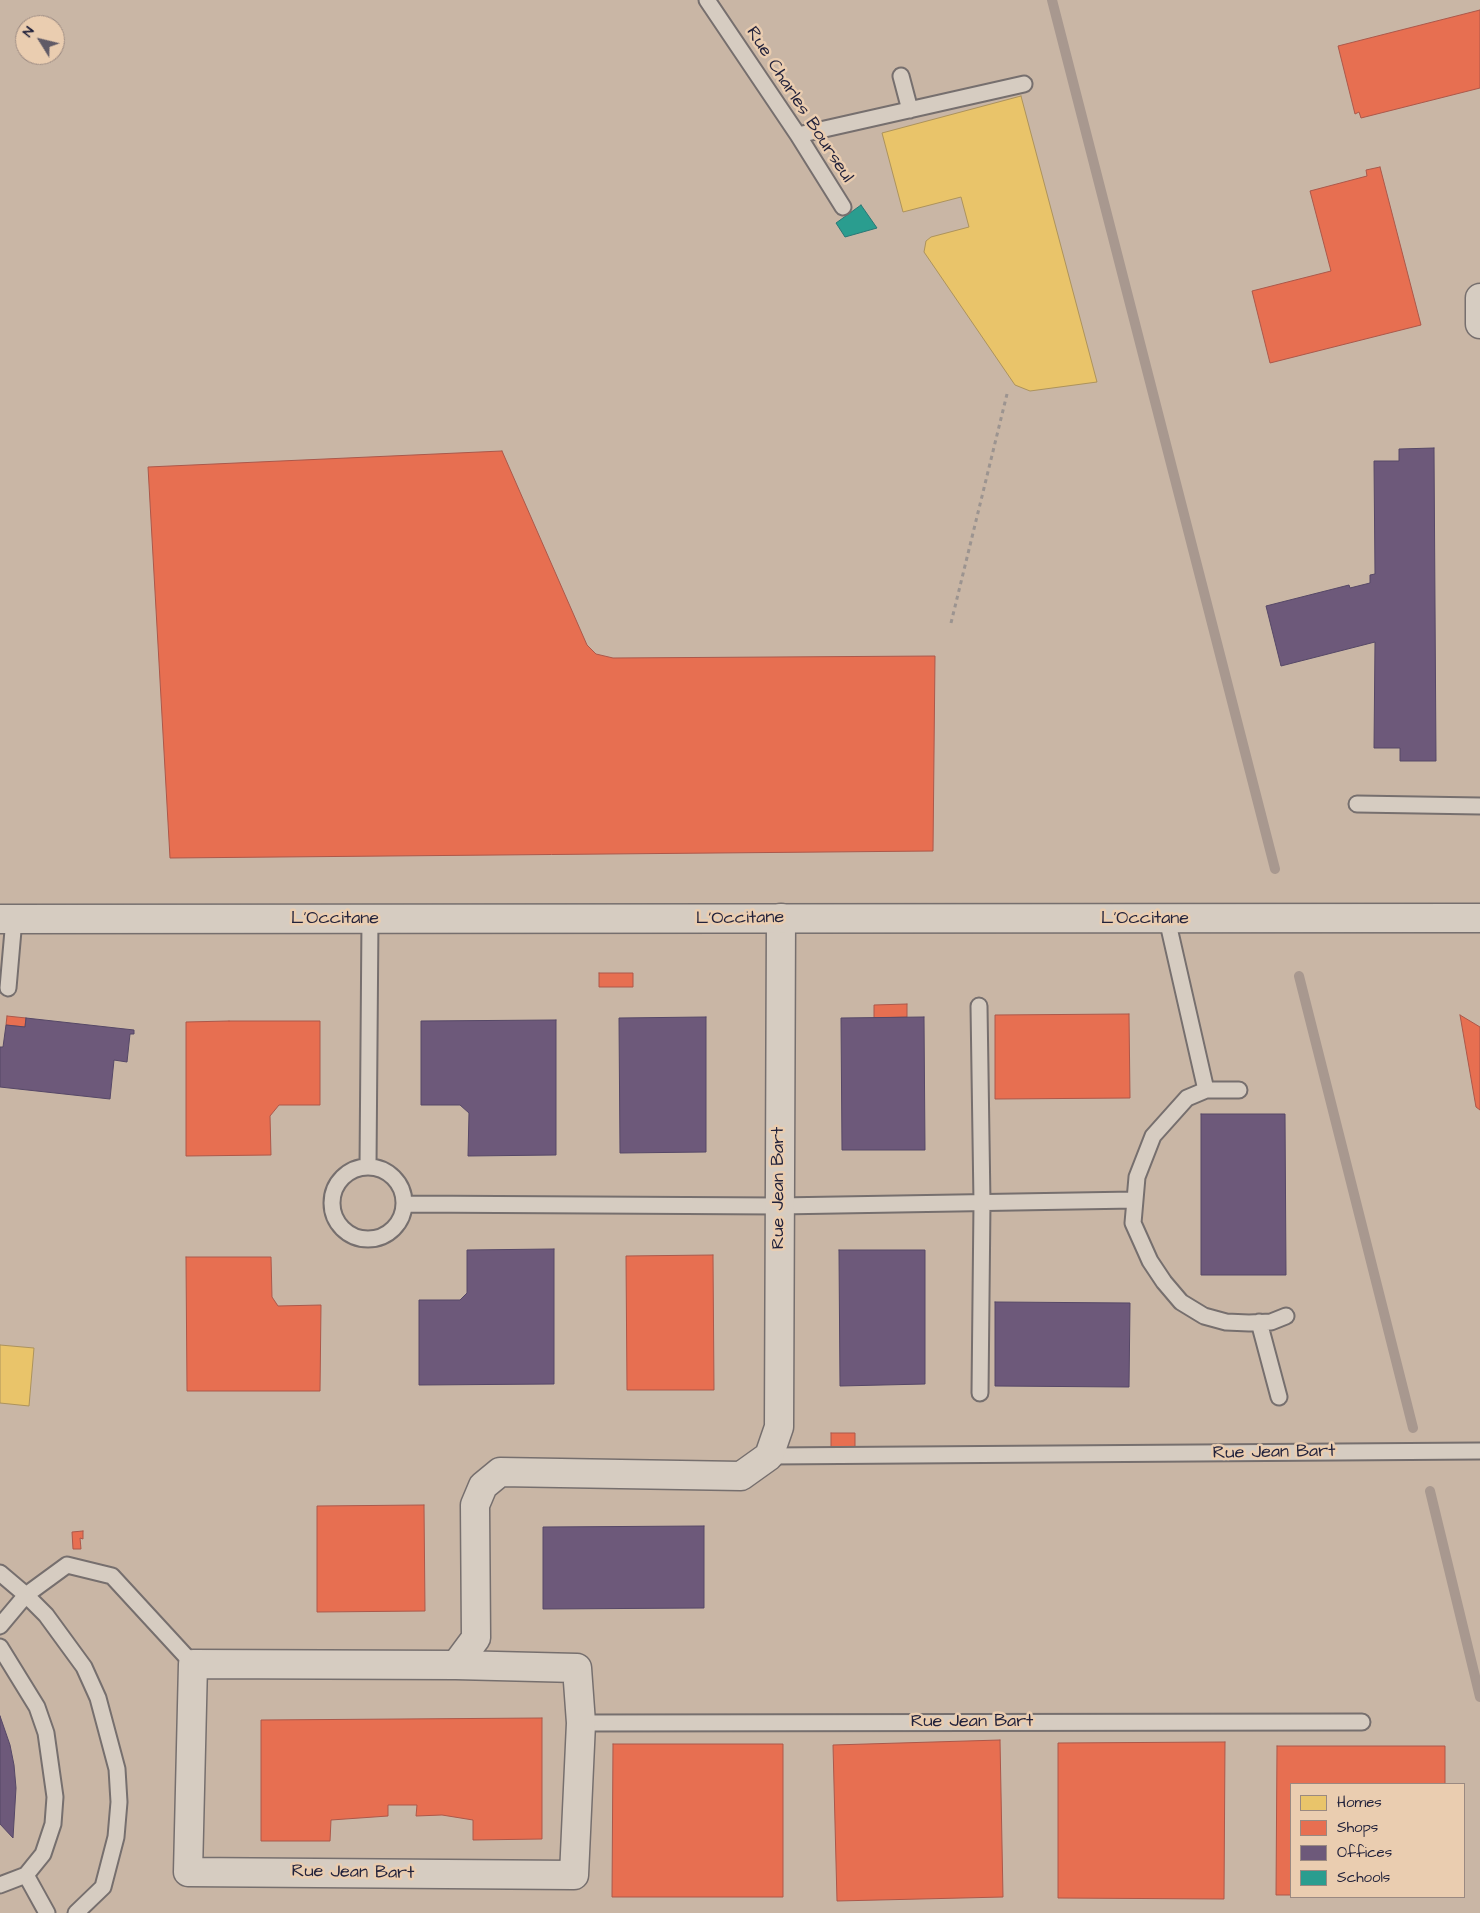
<!DOCTYPE html>
<style>
body{margin:0}
#map{position:relative;width:1480px;height:1913px;overflow:hidden;background:#d2c3b5;font-family:"Architects Daughter",sans-serif}
canvas{display:block}
.legend{position:absolute;left:1290px;top:1783px;width:175px;height:115px;box-sizing:border-box;background:#eacdb0;border:1px solid #9a8981;margin:0;padding:6px 9px;list-style:none;font-size:15px;color:#22223b}
.legend li{display:flex;align-items:center;gap:10px;height:25px}
.legend b{width:25px;border:1px solid #9a8981}
.north{position:absolute;left:15px;top:15px;width:50px;height:50px;box-sizing:border-box;background:#eacdb0;border:1px solid #9a8981;border-radius:50%;rotate:306deg;font-size:14px;font-weight:700;line-height:20px;text-align:center;color:#22223b}
.north::after{content:'';display:block;margin:auto;width:18px;height:22px;background:#605a66;clip-path:polygon(50% 0,100% 100%,50% 72%,0 100%)}
</style>
<div id="map">
<canvas width="1480" height="1913"></canvas>
<ul class="legend">
<li><b style="height:14px;background:#e9c46a"></b>Homes</li>
<li><b style="height:14px;background:#e76f51"></b>Shops</li>
<li><b style="height:14px;background:#6d597a"></b>Offices</li>
<li><b style="height:14px;background:#2a9d8f"></b>Schools</li>
</ul>
<div class="north">N</div>
</div>
<script>
const c = document.querySelector('canvas').getContext('2d');
c.lineJoin = 'round';
function fill(path, color) { c.fillStyle = color; c.fill(path, 'evenodd'); }
const shape = rows => new Path2D(rows.map(r => 'M' + r).join(''));
function strokePath(path, color, width, dash) { c.strokeStyle = color; c.lineWidth = width; c.lineCap = dash ? 'butt' : 'round'; c.setLineDash(dash || []); c.stroke(path); }
function write(font, color, halo, rows, align = 'center') {
  c.font = font + ' "Architects Daughter",sans-serif'; c.lineWidth = 5; c.setLineDash([]); c.textBaseline = 'middle'; c.strokeStyle = halo; c.fillStyle = color; for (const [text, x, y, turn = 0] of rows) {
    c.save(); c.translate(x, y); c.rotate((+turn || 0) * Math.PI / 180); c.textAlign = isNaN(turn) ? turn : align; if (halo) c.strokeText(text, 0, 0); c.fillText(text, 0, 0); c.restore();
  }
}
fill(shape([
 [0,0,1480,0,1480,1913,0,1913],
 [25,25,55,25,55,55,25,55],
 [1291,1784,1464,1784,1464,1897,1291,1897]
]), '#c9b6a5');
const homes = shape([
 [1021,96,1042,175,1097,382,1030,391,1015,385,924,252,926,241,931,237,969,227,961,197,903,212,882,133,1021,96],
 [0,1345,34,1348,29,1406,0,1403,0,1345]
]);
fill(homes, '#e9c46a');
strokePath(homes, '#ad935c', 1);
const shops = shape([
 [1480,10,1480,88,1361,118,1359,112,1355,114,1338,46,1480,10],
 [1380,167,1421,325,1270,363,1252,291,1331,271,1310,191,1367,176,1366,170,1380,167],
 [502,451,587,645,596,654,613,658,935,656,933,851,170,858,148,467,502,451],
 [599,973,633,973,633,987,599,987,599,973],
 [907,1004,907,1017,874,1018,874,1005,907,1004],
 [1129,1014,1130,1098,995,1099,995,1015,1129,1014],
 [1460,1015,1480,1027,1480,1110,1476,1107,1460,1015],
 [7,1016,26,1018,25,1027,6,1025,7,1016],
 [229,1021,320,1021,320,1105,279,1105,270,1116,271,1155,186,1156,186,1022,229,1021],
 [713,1255,714,1390,627,1390,626,1256,713,1255],
 [186,1257,271,1257,272,1297,278,1306,321,1305,320,1391,187,1391,186,1257],
 [831,1433,855,1433,855,1448,831,1447,831,1433],
 [424,1505,425,1611,317,1612,317,1506,424,1505],
 [83,1531,83,1539,80,1538,81,1549,73,1549,72,1532,83,1531],
 [542,1718,542,1839,473,1840,473,1820,442,1815,416,1816,417,1805,388,1805,388,1816,331,1820,330,1841,261,1841,261,1720,542,1718],
 [1000,1740,1003,1897,837,1901,833,1745,1000,1740],
 [1225,1742,1224,1899,1058,1898,1058,1743,1225,1742],
 [613,1744,783,1744,783,1897,612,1897,613,1744],
 [1277,1746,1445,1746,1445,1784,1291,1784,1291,1895,1276,1895,1277,1746]
]);
fill(shops, '#e76f51');
strokePath(shops, '#ac584a', 1);
const offices = shape([
 [1434,448,1436,761,1400,761,1400,748,1374,748,1375,642,1281,666,1266,606,1349,585,1350,588,1370,583,1370,575,1375,574,1374,461,1399,461,1399,449,1434,448],
 [706,1017,706,1152,620,1153,619,1018,706,1017],
 [924,1017,925,1150,842,1150,841,1018,924,1017],
 [26,1018,134,1030,134,1034,130,1034,127,1062,114,1060,110,1099,0,1087,0,1047,3,1047,6,1025,25,1027,26,1018],
 [556,1020,556,1155,468,1156,469,1113,460,1105,421,1105,421,1021,556,1020],
 [1201,1114,1285,1114,1286,1275,1201,1275,1201,1114],
 [554,1249,554,1384,419,1385,419,1300,460,1300,467,1293,467,1250,554,1249],
 [839,1250,925,1250,925,1384,840,1386,839,1250],
 [995,1302,1130,1303,1129,1387,995,1386,995,1302],
 [704,1526,704,1608,543,1609,543,1527,704,1526],
 [0,1716,10,1745,14,1765,16,1788,13,1838,0,1824,0,1716]
]);
fill(offices, '#6d597a');
strokePath(offices, '#564867', 1);
const schools = shape([
 [861,205,877,228,845,237,836,223,861,205]
]);
fill(schools, '#2a9d8f');
strokePath(schools, '#287876', 1);
strokePath(shape([
 [1052,0,1275,869],
 [1299,976,1413,1428],
 [1430,1491,1480,1697]
]), '#a8988f', 10);
const service = shape([
 [707,0,798,135,843,207],
 [901,76,910,110],
 [798,135,1024,84],
 [1357,804,1480,806],
 [1167,919,1206,1090],
 [8,988,14,919],
 [979,1006,982,1203,980,1393],
 [1239,1090,1206,1090,1187,1098,1153,1136,1137,1177,1133,1223,1150,1261,1164,1282,1181,1302,1204,1316,1226,1322,1249,1323,1271,1322,1286,1316],
 [368,1166,370,919],
 '332 1203a36 36 0 1 1 72 0a36 36 0 1 1-72 0Z',
 [405,1204,779,1206,1134,1200],
 [1259,1322,1279,1397],
 [769,1456,1480,1451],
 [0,1573,26,1595,46,1615,84,1667,98,1698,117,1769,119,1802,116,1837,103,1887,76,1913],
 [0,1626,26,1595,67,1565,112,1576,193,1664],
 [0,1647,37,1707,46,1733,55,1797,53,1824,43,1854,26,1875,0,1885],
 [581,1723,1362,1722],
 [26,1875,47,1913]
]);
const minor = shape([
 [1480,298,1480,324],
 [456,1665,577,1668,581,1723,574,1875,188,1872,193,1664,456,1665,476,1638,475,1505,483,1486,500,1472,741,1476,769,1456,779,1427,781,918]
]);
const tertiary = shape([
 [0,919,1480,918]
]);
strokePath(service, '#766f6e', 19);
strokePath(minor, '#766f6e', 31);
strokePath(tertiary, '#766f6e', 31);
strokePath(shape([
 [951,623,1007,394]
]), '#9c9490', 3, [4, 4]);
strokePath(service, '#d6ccc1', 15);
strokePath(minor, '#d6ccc1', 28);
strokePath(tertiary, '#d6ccc1', 28);
write('18px', '#22223b', '#eacdb0', [
 ["Rue Charles Bourseul",799,105,57],
 ["L'Occitane",335,919],
 ["L'Occitane",740,919,-1],
 ["L'Occitane",1145,919],
 ["Rue Jean Bart",779,1188,-90],
 ["Rue Jean Bart",1274,1453,-1],
 ["Rue Jean Bart",972,1722],
 ["Rue Jean Bart",353,1873,1]
]);
</script>
